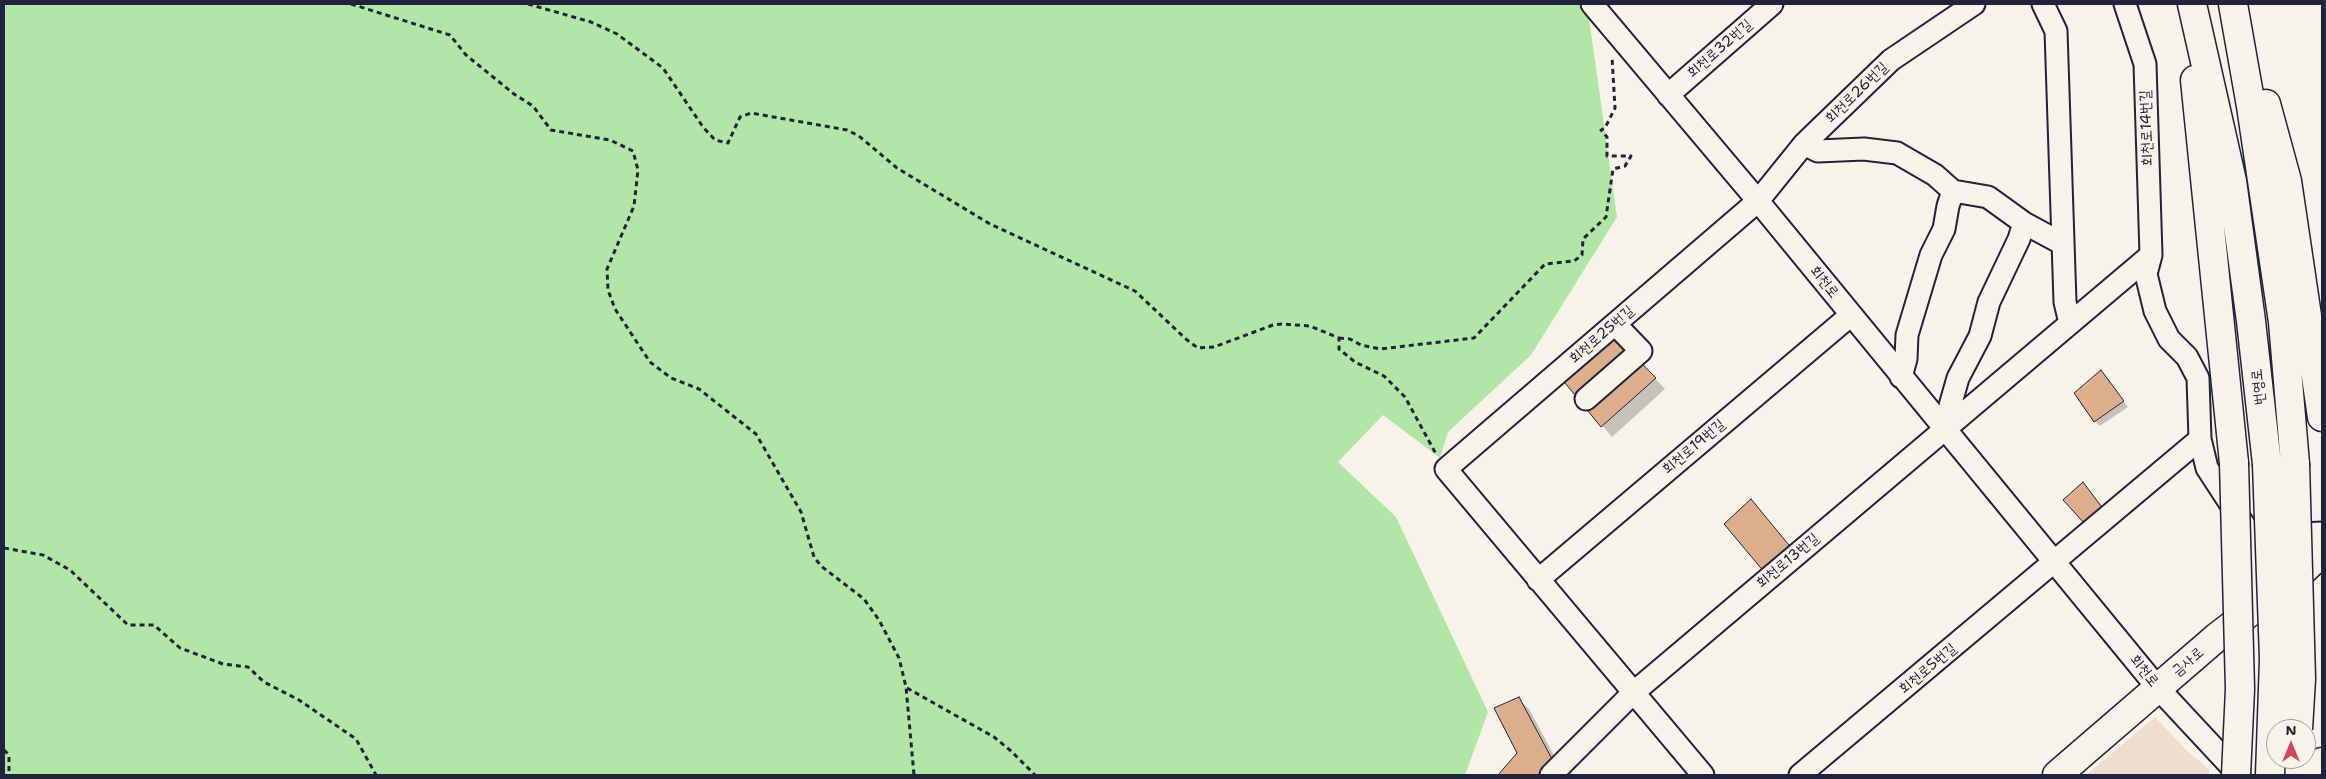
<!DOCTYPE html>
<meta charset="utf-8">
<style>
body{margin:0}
#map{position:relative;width:2326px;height:779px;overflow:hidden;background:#f7f3e8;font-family:"Shantell Sans",sans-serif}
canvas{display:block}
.frame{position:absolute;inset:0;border:5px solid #22223b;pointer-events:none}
.north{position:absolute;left:2266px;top:719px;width:50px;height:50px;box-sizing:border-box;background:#f7f3e8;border:1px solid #a29fa3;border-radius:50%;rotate:0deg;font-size:14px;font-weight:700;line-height:20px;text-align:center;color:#22223b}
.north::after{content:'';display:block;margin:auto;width:18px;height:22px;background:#d1495b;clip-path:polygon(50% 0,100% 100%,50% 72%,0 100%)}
</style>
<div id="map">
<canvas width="2326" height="779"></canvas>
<div class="frame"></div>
<div class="north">N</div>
</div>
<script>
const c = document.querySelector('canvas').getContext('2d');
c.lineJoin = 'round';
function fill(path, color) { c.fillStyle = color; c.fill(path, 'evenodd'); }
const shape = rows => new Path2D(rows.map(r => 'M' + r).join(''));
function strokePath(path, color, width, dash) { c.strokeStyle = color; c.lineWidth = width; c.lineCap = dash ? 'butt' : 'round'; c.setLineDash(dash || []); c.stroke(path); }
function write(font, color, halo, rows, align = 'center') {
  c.font = font + ' "Shantell Sans","Poor Story",sans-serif'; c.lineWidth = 4; c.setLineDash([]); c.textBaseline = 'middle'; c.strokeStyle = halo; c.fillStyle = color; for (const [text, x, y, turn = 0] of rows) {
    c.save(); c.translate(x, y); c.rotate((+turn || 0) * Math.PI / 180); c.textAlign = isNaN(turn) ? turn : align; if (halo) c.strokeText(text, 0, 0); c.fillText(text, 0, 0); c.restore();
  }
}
fill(shape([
 [2155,717,2187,751,2209,769,2209,775,2086,775]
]), '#efdecd');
fill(shape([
 [4,4,1587,4,1617,217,1531,355,1448,432,1440,458,1383,415,1338,462,1396,517,1488,712,1465,775,4,775]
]), '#b2e6a7');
fill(shape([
 [1624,346,1665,389,1612,437,1563,378],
 [2106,377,2128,407,2100,426,2095,421],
 [1518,699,1529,709,1562,770,1558,775,1500,775,1519,753]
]), '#0003');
const building = shape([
 [1613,334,1656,378,1601,427,1561,378,1613,334],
 [2101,370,2124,401,2094,422,2074,393,2101,370],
 [2083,482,2104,510,2085,524,2063,500,2083,482],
 [1751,499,1793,550,1765,573,1724,524,1751,499],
 [1519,697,1552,759,1539,775,1498,775,1517,753,1494,708,1519,697]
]);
fill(building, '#dcae8e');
strokePath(building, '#22223b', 1);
const minor = shape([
 [1592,4,1758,201,2157,687,2239,775],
 [2043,4,2056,31,2065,302,2070,323],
 [2125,4,2145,64,2151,255,2146,274,2155,311,2169,339,2187,357,2198,378,2200,439,2207,468,2252,537,2257,607],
 [1668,95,1772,4],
 [1804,144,1818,151,1864,149,1897,153,1935,175,1953,191,1988,197,2024,223,2063,244],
 [1901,377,1906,359,1907,335,1931,255,1944,229,1948,206,1953,191],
 [1586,399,1641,351,1615,324],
 [1952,422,1950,406,1958,378,1980,336,1989,302,2019,239,2024,223],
 [2282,535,2322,533],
 [1538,580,1851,315],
 [1551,775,1633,693,2151,255],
 [1703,775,1446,469,1758,201,1804,144,1891,60,1974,4],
 [1800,775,2200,439]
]);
const major = shape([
 [2057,775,2217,637,2297,576,2322,552],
 [2308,775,2322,762]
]);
const highway = shape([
 [2192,4,2232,181,2251,321,2267,464],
 [2233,4,2251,106,2283,322,2295,464],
 [2195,80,2234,463],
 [2266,104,2287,181,2322,417],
 [2296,775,2297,759]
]);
strokePath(minor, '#22223b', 25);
strokePath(major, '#22223b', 31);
strokePath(highway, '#22223b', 31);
strokePath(shape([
 [351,4,450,35,466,55,514,94,533,106,551,130,610,140,633,151,638,170,634,206,607,269,608,290,615,309,650,362,671,378,699,389,756,434,801,512,814,557,821,566,864,599,879,620,899,658,906,687,914,775],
 [528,4,591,22,617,34,663,68,703,127,715,140,728,143,740,117,751,113,847,130,859,136,897,168,990,224,1135,291,1187,340,1198,348,1214,347,1273,325,1282,324,1310,326,1339,338,1339,349,1355,362,1384,376,1405,397,1436,454],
 [1339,338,1350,339,1361,345,1380,349,1474,338,1545,264,1574,261,1582,255,1583,239,1606,217,1613,169,1625,166,1631,156,1607,156,1607,137,1601,130,1605,128,1615,108,1612,57],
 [4,548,43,555,70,570,128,625,154,625,180,648,223,664,248,667,264,682,299,700,356,739,376,775],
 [907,688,994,737,1011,751,1035,775],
 [4,750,9,755,9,775]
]), '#22223b', 3, [5, 4]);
strokePath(minor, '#f7f3e8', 21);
strokePath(major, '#f7f3e8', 28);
strokePath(highway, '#f7f3e8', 28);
const highwayBridge = shape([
 [2234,463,2240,689,2236,775],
 [2267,464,2274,659,2270,775],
 [2295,464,2301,679,2298,729]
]);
strokePath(highwayBridge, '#22223b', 31, []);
strokePath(highwayBridge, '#f7f3e8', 28);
write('15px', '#22223b', '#f7f3e8', [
 ["회천로32번길",1720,49,-41],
 ["회천로26번길",1857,93,-44],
 ["회천로14번길",2147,128,-92],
 ["회천로",1824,282,51],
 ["회천로25번길",1602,335,-41],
 ["번영로",2259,387,-96],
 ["회천로19번길",1694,447,-40],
 ["회천로13번길",1788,561,-40],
 ["금사로",2188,662,-40],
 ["회천로5번길",1928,669,-40],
 ["회천로",2144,671,51]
]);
</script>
